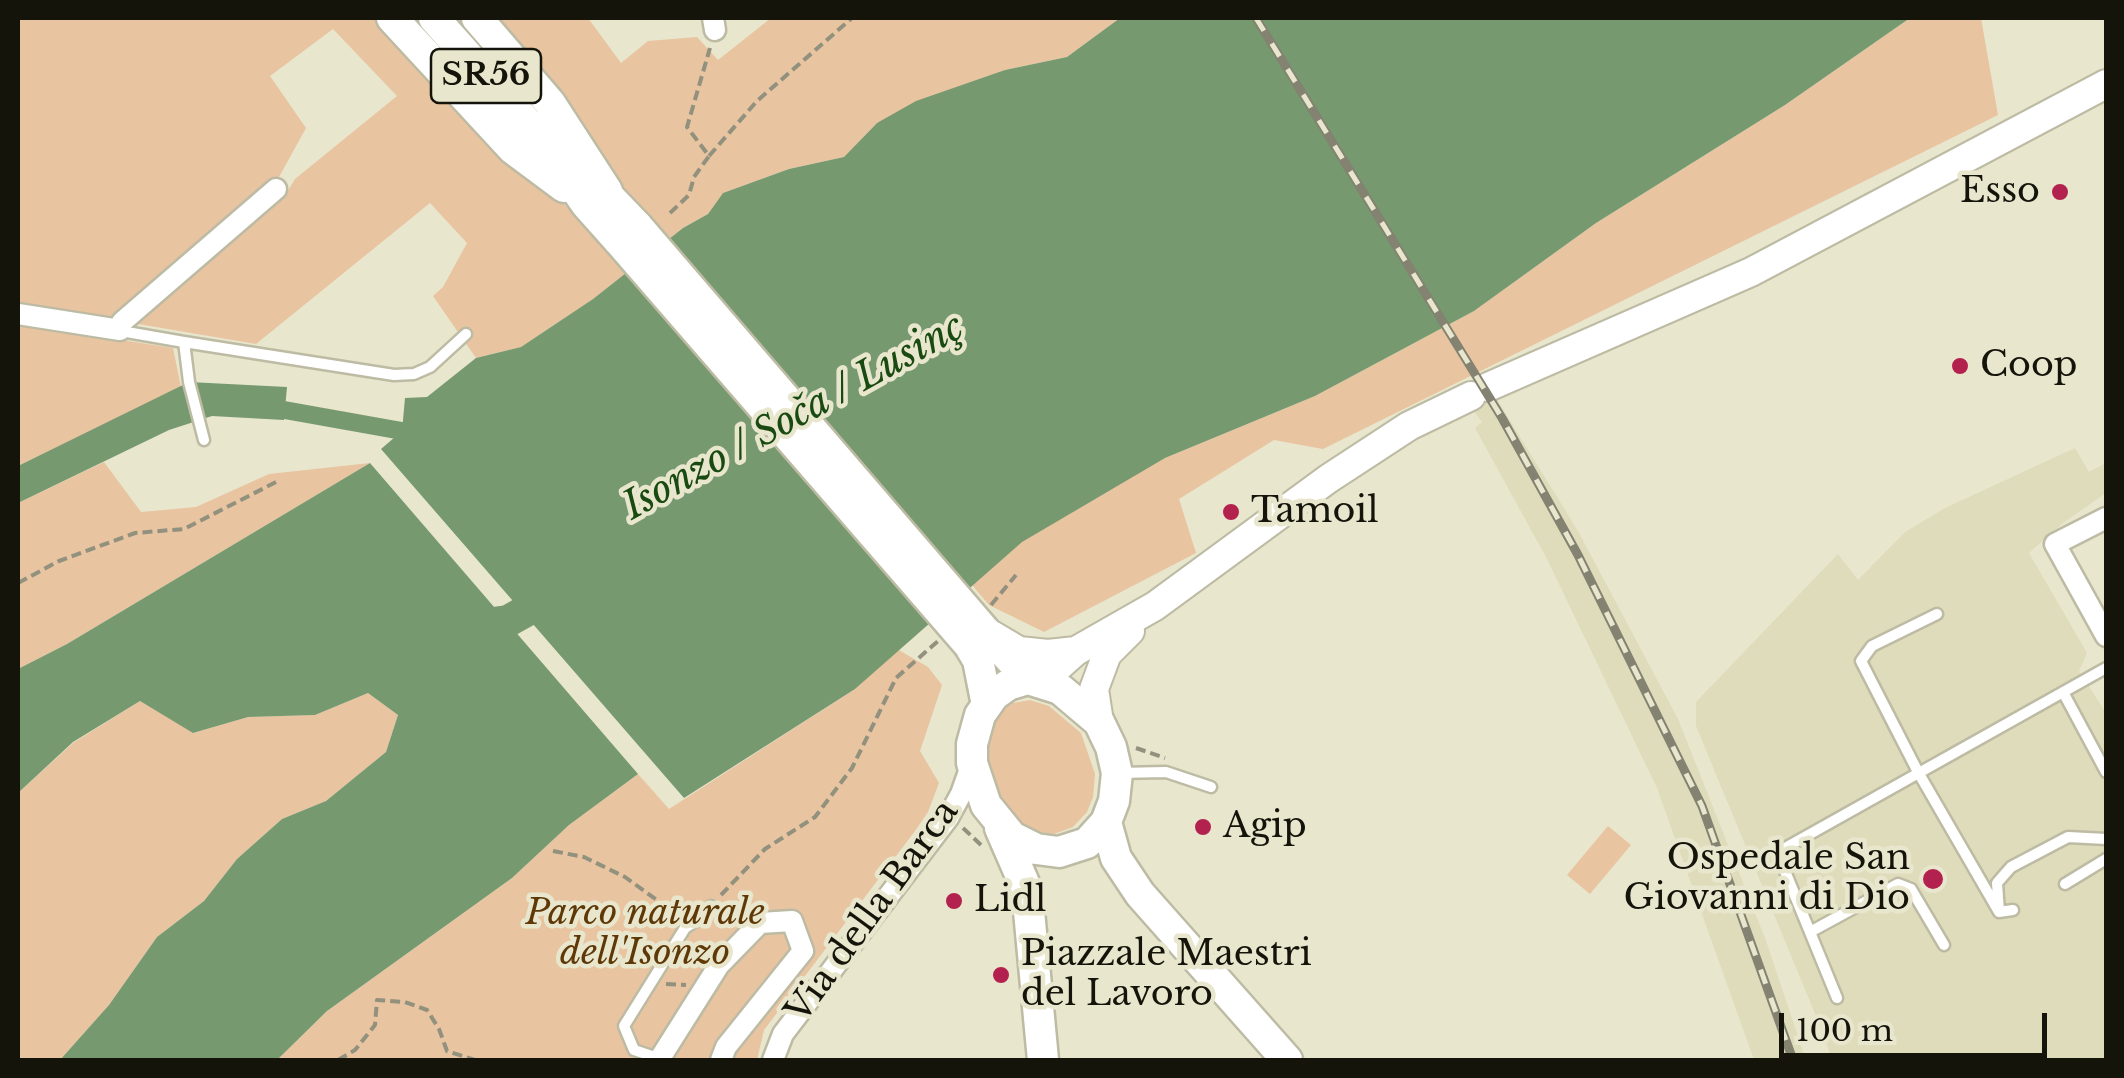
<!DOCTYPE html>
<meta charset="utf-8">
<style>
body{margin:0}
#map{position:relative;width:2124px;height:1078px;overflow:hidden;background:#e8e6cd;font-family:"Libre Baskerville",serif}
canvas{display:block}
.frame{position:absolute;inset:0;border:20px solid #15140b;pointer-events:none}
.scale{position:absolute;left:1779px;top:1013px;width:268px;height:45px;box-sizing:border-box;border:5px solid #15140b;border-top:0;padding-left:12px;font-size:30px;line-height:35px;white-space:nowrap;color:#15140b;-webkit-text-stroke:8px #e8e6cd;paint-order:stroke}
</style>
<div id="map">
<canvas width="2124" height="1078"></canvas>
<div class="frame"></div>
<div class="scale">100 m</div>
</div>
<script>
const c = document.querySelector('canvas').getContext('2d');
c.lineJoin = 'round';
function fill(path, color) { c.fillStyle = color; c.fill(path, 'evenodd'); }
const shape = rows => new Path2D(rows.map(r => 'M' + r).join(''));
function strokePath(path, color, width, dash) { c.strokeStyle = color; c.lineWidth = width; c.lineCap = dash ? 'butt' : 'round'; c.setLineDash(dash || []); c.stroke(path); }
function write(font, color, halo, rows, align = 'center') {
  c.font = font + ' "Libre Baskerville",serif'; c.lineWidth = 9; c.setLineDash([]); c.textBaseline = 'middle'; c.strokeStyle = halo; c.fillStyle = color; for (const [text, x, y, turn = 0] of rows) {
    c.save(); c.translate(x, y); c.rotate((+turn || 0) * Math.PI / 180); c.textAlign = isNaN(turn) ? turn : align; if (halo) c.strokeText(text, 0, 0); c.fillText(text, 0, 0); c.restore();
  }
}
fill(shape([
 [1493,393,1578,531,1678,719,1765,938,1806,1060,1754,1060,1657,788,1546,557,1475,428,1482,422,1470,406],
 [2075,448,2089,472,2106,463,2106,493,2063,523,2029,553,2087,653,2079,671,2106,713,2106,1060,1832,1060,1823,1033,1696,726,1696,702,1838,554,1858,580,1905,532,1945,508]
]), '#dfdcbb');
fill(shape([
 [18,18,377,18,494,144,563,203,607,249,650,218,624,188,554,88,493,18,588,18,621,63,648,41,697,37,718,60,771,18,1120,18,1067,57,1005,70,877,123,844,157,789,169,723,193,708,214,683,228,593,299,521,347,476,358,433,296,443,287,467,243,430,203,256,344,138,324,286,194,295,179,397,96,333,29,270,76,306,128,279,177,124,312,108,319,18,308],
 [1910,18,1981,18,1998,115,1323,449,1274,440,1179,499,1196,553,1044,632,989,605,972,585,1021,542,1110,487,1165,458,1315,396,1474,311,1596,223,1785,105],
 [18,324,173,348,181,387,18,466],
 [104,462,141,512,196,507,269,474,370,463,67,644,18,669,18,503],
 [897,649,928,667,942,685,920,751,939,783,928,812,915,831,764,1030,757,1060,277,1060,327,1011,512,878,569,825,638,774,669,809,855,689],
 [368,693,398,715,386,752,326,801,282,819,237,859,204,901,157,937,109,1005,60,1060,18,1060,18,793,73,743,140,701,194,733,247,717,315,715],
 [1030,700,1049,706,1081,733,1095,774,1093,797,1087,812,1073,827,1054,834,1038,832,1020,823,1000,797,987,761,987,747,994,724,1005,708,1013,703],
 [1608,826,1631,845,1590,894,1567,875]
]), '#e8c4a1');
fill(shape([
 [1120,18,1910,18,1785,105,1596,223,1474,311,1315,396,1165,458,1022,542,855,689,684,798,381,449,402,431,405,398,427,397,476,358,521,347,593,299,683,228,708,214,723,193,789,169,844,157,877,123,916,101,1005,70,1067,57],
 [189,382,287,387,284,420,212,416,169,430,18,503,18,466],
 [370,463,638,774,569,825,512,878,327,1011,277,1060,60,1060,109,1005,157,937,204,901,237,859,282,819,326,801,386,752,398,715,368,693,315,715,248,717,193,733,140,701,73,742,18,793,18,669,67,644]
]), '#769970');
strokePath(shape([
 [262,406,402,431,421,442]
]), '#769970', 18);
strokePath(shape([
 [462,627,508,621,560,592]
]), '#769970', 32);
const lane = shape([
 [121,331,184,342,189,382,204,440],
 [184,342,394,375,414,374,430,367,466,334],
 [1937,614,1872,646,1861,661,1918,772,1999,912],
 [2063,692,2106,772],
 [1118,773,1166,772,1211,787],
 [2065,884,2106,859],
 [2013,910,1999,912,1997,883,2011,867,2068,837,2106,839],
 [1810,932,1898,884,1911,889,1944,945],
 [1837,998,1780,859,1785,848,2106,668],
 [661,1059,634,1050,624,1026,685,928,702,917,711,906]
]);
const street = shape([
 [713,18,715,30],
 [18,314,120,330,122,322,276,189],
 [2106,518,2055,544,2106,636],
 [659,1060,719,965,760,923,792,921,803,951,726,1047,721,1060],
 [773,1060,783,1034,948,818,961,794,972,763]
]);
const secondary = shape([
 [1488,387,1751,272,2106,84],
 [992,635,1019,651,1048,654,1076,651],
 [1041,682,1076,651,1155,606,1328,479,1409,426,1471,396],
 [1099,722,1094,689,1107,654,1130,631]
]);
const primary = shape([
 [392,18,513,149,564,187],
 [434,18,538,135,586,204,619,241],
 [477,18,550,103,607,191],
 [592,179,638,227],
 [984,630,1028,679],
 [969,645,978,660,987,705],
 [1028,679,1060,689,1099,722,1111,747,1117,773,1114,801,1106,822,1087,843,1059,852,1036,849,1012,837,986,805,972,763,972,744,980,715,994,695,1008,685,1028,679],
 [1106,822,1116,858,1140,894,1287,1060],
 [1000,828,1027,890,1043,1060]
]);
strokePath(lane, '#bdbba3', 15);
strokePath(street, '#bdbba3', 25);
strokePath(secondary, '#bdbba3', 32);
strokePath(primary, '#bdbba3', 35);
strokePath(shape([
 [709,156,757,101,852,18],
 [670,213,689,195,694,177,709,156,687,127,710,48],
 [18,583,59,561,135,533,184,529,280,480],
 [991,605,1016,575],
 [1136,748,1165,758],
 [963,828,981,845],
 [553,851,584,857,625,877,679,916],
 [721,895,765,849,815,817,852,768,896,678,938,641],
 [666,984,686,985],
 [338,1060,355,1050,375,1025,377,1000,405,1002,427,1010,439,1029,447,1051,475,1060]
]), '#92917e', 4, [10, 5]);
strokePath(lane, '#fff', 10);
strokePath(street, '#fff', 20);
strokePath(secondary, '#fff', 28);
strokePath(primary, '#fff', 30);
const rail = shape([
 [1256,18,1502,418,1578,555,1702,806,1793,1060]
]);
strokePath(rail, '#848271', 9);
strokePath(rail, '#e8e6cd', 5, [15]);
const primaryBridge = shape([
 [638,227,984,630],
 [619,241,969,645]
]);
strokePath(primaryBridge, '#bdbba3', 35, []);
strokePath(primaryBridge, '#fff', 30);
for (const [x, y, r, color] of [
 [2060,192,10,"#b3224e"],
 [1960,366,10,"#b3224e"],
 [1231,512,10,"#b3224e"],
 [1203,827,10,"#b3224e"],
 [1933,879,12,"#b3224e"],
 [954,901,10,"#b3224e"],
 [1001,975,10,"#b3224e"]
]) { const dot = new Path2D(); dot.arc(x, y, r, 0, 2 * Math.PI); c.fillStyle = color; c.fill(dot); strokePath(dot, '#e8e6cd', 4); }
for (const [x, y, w] of [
 [486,76,110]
]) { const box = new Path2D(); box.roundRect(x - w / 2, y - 27, w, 54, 8); c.fillStyle = '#e8e6cd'; c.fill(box); strokePath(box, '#15140b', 2.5); }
write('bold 32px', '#15140b', null, [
 ["SR56",486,76]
]);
write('35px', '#15140b', '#e8e6cd', [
 ["Esso",2040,192,"right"],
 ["Coop",1980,366],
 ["Tamoil",1251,512],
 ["Agip",1223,827],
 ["Ospedale San",1910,859,"right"],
 ["Giovanni di Dio",1910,899,"right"],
 ["Lidl",974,901],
 ["Piazzale Maestri",1021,955],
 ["del Lavoro",1021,995]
], 'left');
write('35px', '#15140b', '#e8e6cd', [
 ["Via della Barca",873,912,-54]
]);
write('italic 35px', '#5e3806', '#e8e6cd', [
 ["Parco naturale",645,914],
 ["dell'Isonzo",645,954]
]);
write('italic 38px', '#194a11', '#e8e6cd', [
 ["Isonzo / Soča / Lusinç",794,418,-29]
]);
</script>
